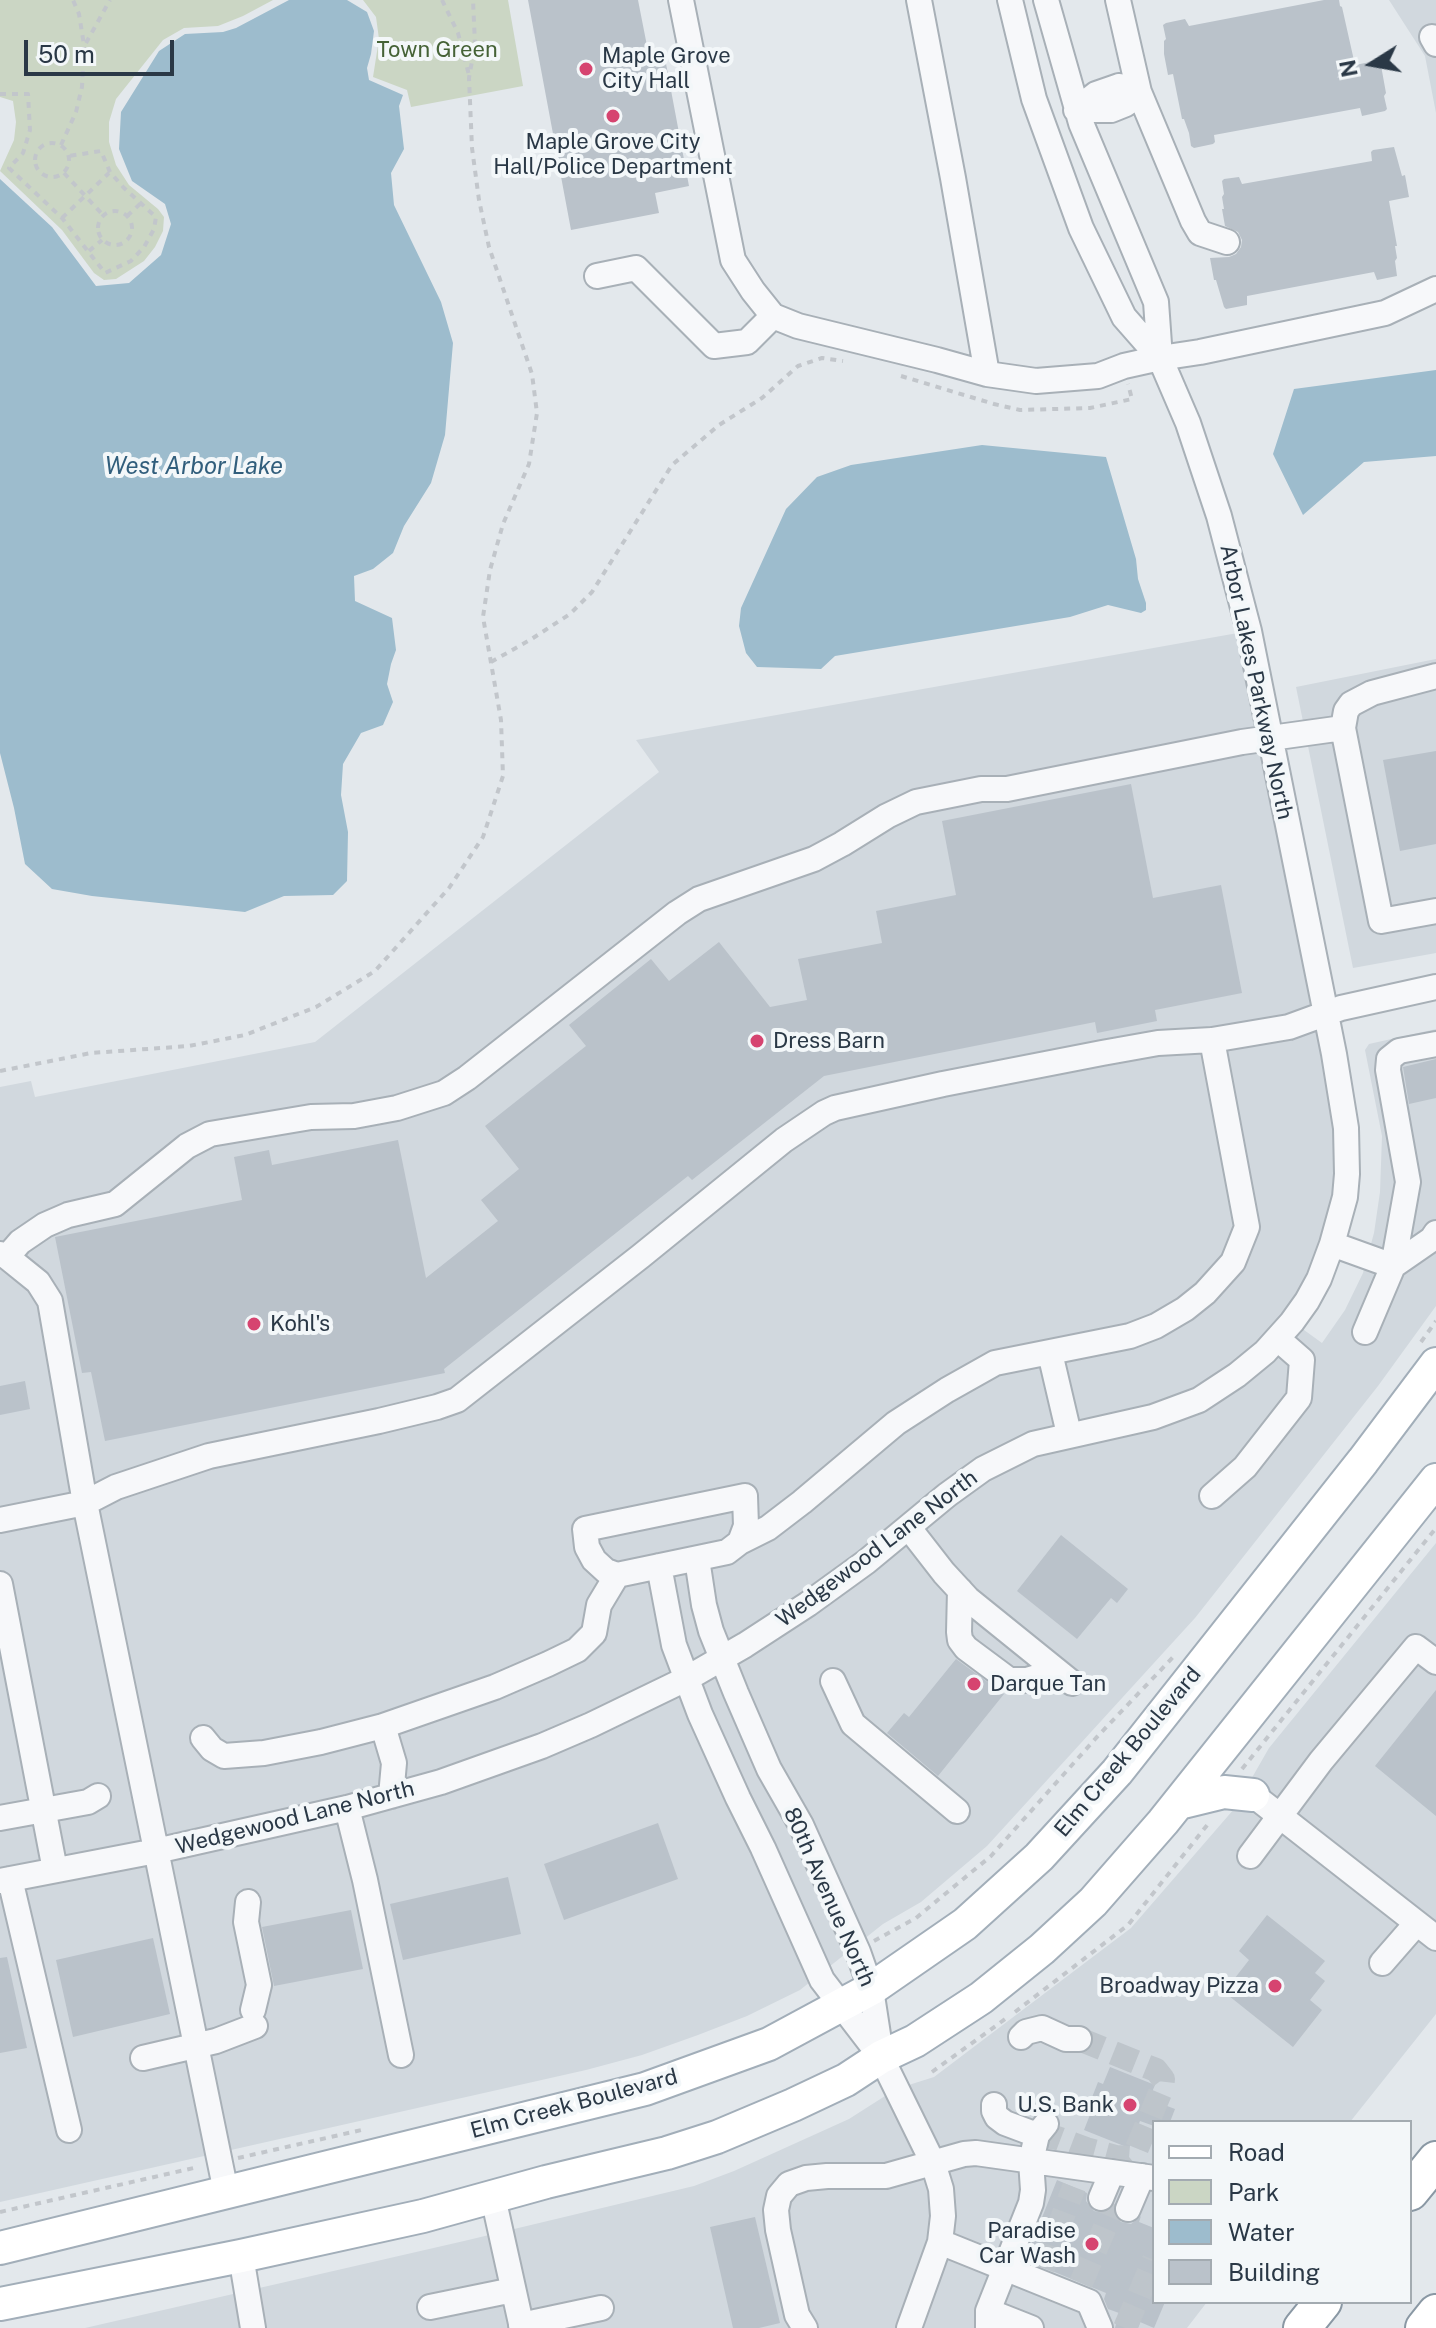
<!DOCTYPE html>
<style>
body{margin:0}
#map{position:relative;width:1436px;height:2328px;overflow:hidden;background:#e3e8ec;font-family:"Public Sans",sans-serif}
canvas{display:block}
.legend{position:absolute;left:1152px;top:2120px;width:260px;height:184px;box-sizing:border-box;background:#f3f7f9;border:2px solid #a3abb1;margin:0;padding:10px 14px;list-style:none;font-size:24px;color:#2a3846}
.legend li{display:flex;align-items:center;gap:16px;height:40px}
.legend b{width:40px;border:2px solid #a3abb1}
.north{position:absolute;left:1332px;top:24px;width:80px;height:80px;-webkit-text-stroke:6px #f3f7f9;paint-order:stroke;rotate:259deg;font-size:22px;font-weight:700;line-height:32px;text-align:center;color:#2a3846}
.north::after{content:'';display:block;margin:auto;width:28px;height:36px;background:#2a3846;clip-path:polygon(50% 0,100% 100%,50% 72%,0 100%)}
.scale{position:absolute;left:24px;top:40px;width:150px;height:36px;box-sizing:border-box;border:4px solid #2a3846;border-top:0;padding-left:10px;font-size:24px;line-height:28px;white-space:nowrap;color:#2a3846;-webkit-text-stroke:6px #f3f7f9;paint-order:stroke}
</style>
<div id="map">
<canvas width="1436" height="2328"></canvas>
<ul class="legend">
<li><b style="height:10px;background:#fff"></b>Road</li>
<li><b style="height:22px;background:#cbd6c4"></b>Park</li>
<li><b style="height:22px;background:#9dbccd"></b>Water</li>
<li><b style="height:22px;background:#bac2ca"></b>Building</li>
</ul>
<div class="north">N</div>
<div class="scale">50 m</div>
</div>
<script>
const c = document.querySelector('canvas').getContext('2d');
c.lineJoin = 'round';
function fill(path, color) { c.fillStyle = color; c.fill(path, 'evenodd'); }
const shape = rows => new Path2D(rows.map(r => 'M' + r).join(''));
function strokePath(path, color, width, dash) { c.strokeStyle = color; c.lineWidth = width; c.lineCap = dash ? 'butt' : 'round'; c.setLineDash(dash || []); c.stroke(path); }
function write(font, color, halo, rows, align = 'center') {
  c.font = font + ' "Public Sans",sans-serif'; c.lineWidth = 8; c.setLineDash([]); c.textBaseline = 'middle'; c.strokeStyle = halo; c.fillStyle = color; for (const [text, x, y, turn = 0] of rows) {
    c.save(); c.translate(x, y); c.rotate((+turn || 0) * Math.PI / 180); c.textAlign = isNaN(turn) ? turn : align; if (halo) c.strokeText(text, 0, 0); c.fillText(text, 0, 0); c.restore();
  }
}
fill(shape([
 [1389,0,1436,0,1436,113,1425,56],
 [1249,631,1347,1174,1293,1322,1322,1343,1345,1310,1363,1273,1374,1233,1380,1192,1382,1136,1365,1050,1369,1044,1436,1029,1436,1306,1378,1386,1195,1618,987,1846,921,1902,883,1924,800,1990,747,2016,698,2035,642,2055,586,2070,0,2202,0,1087,31,1081,35,1097,315,1042,659,772,636,740],
 [1436,659,1436,953,1353,968,1296,687],
 [1436,1543,1436,2014,1350,2122,1154,2122,1154,2302,1207,2302,1187,2328,85,2328,464,2241,694,2186,734,2171,849,2119,896,2089,934,2077,1131,1928,1234,1809,1269,1748]
]), '#d1d8de');
fill(shape([
 [0,0,273,0,243,16,218,26,184,28,163,40,116,99,109,122,109,142,116,165,129,185,158,209,164,217,163,231,155,247,144,261,116,279,104,280,94,273,62,230,0,171,14,140,16,122,13,101,0,97],
 [363,0,508,0,523,86,411,107,407,90,373,77,379,39,376,17]
]), '#cbd6c4');
fill(shape([
 [289,0,347,0,367,12,374,31,371,54,367,68,369,80,403,95,399,106,404,149,391,173,394,205,441,302,453,343,445,435,431,483,404,526,393,553,373,569,354,576,355,601,392,618,396,650,391,664,387,684,393,702,383,725,361,733,343,764,341,795,348,832,347,881,333,895,284,896,245,912,92,896,52,889,25,864,14,808,0,753,0,179,52,227,96,286,129,283,161,255,171,224,165,204,132,181,119,149,121,112,159,51,185,34,223,32,236,28],
 [1436,370,1436,456,1364,462,1303,515,1273,454,1294,389],
 [982,445,1106,457,1136,559,1138,579,1146,603,1146,610,1141,613,1108,605,1070,617,835,656,821,669,757,667,746,653,739,626,741,608,786,509,817,477,851,465]
]), '#9dbccd');
fill(shape([
 [528,0,638,0,649,56,664,53,689,186,655,193,659,213,571,230],
 [1324,0,1339,0,1340,6,1342,7,1355,65,1380,60,1386,93,1384,96,1387,109,1385,111,1362,116,1360,108,1214,135,1215,142,1213,144,1194,148,1191,146,1189,133,1184,119,1182,119,1173,74,1168,75,1164,54,1164,41,1166,39,1163,25,1166,23,1185,19,1189,26],
 [1394,147,1402,176,1405,175,1409,197,1389,201,1397,246,1395,246,1397,258,1395,261,1397,276,1377,280,1374,272,1247,296,1247,305,1226,309,1224,307,1216,280,1214,280,1210,258,1229,257,1236,254,1241,247,1242,240,1238,232,1225,226,1222,209,1224,209,1222,197,1224,194,1222,181,1224,179,1239,177,1242,184,1372,161,1371,152,1373,150],
 [1436,751,1436,844,1400,851,1383,760],
 [1131,784,1153,898,1221,885,1242,993,1155,1010,1157,1021,1097,1033,1095,1022,824,1076,692,1180,688,1176,444,1369,445,1373,105,1441,91,1372,82,1373,55,1237,242,1200,234,1157,269,1150,272,1165,398,1140,426,1278,498,1221,481,1200,519,1169,485,1126,586,1046,569,1025,651,959,669,981,719,942,770,1007,807,1000,798,959,882,943,876,911,956,895,942,821],
 [1436,1059,1436,1098,1409,1104,1403,1067],
 [25,1381,30,1409,0,1415,0,1386],
 [1061,1535,1128,1589,1117,1603,1111,1598,1077,1639,1017,1591],
 [956,1659,1004,1694,938,1776,887,1733,904,1713,909,1717],
 [1436,1690,1436,1816,1375,1766],
 [658,1823,678,1879,564,1920,544,1864],
 [508,1877,521,1934,403,1960,390,1904],
 [351,1910,363,1969,274,1986,262,1927],
 [1267,1915,1325,1961,1315,1973,1325,1981,1310,2000,1322,2010,1293,2047,1224,1992,1249,1960,1239,1951],
 [153,1938,170,2014,73,2037,56,1960],
 [7,1957,27,2048,0,2053,0,1958],
 [1110,2067,1155,2085,1149,2099,1175,2109,1170,2122,1154,2122,1154,2126,1140,2121,1129,2148,1084,2130,1095,2102,1091,2100,1098,2082,1103,2084],
 [1057,2180,1087,2193,1086,2201,1094,2211,1104,2213,1114,2205,1116,2217,1121,2222,1131,2224,1141,2216,1139,2222,1154,2228,1154,2302,1165,2302,1154,2328,1140,2322,1138,2328,1115,2328,1119,2313,1108,2309,1104,2299,1106,2293,1025,2260],
 [755,2217,780,2323,759,2328,733,2328,710,2227]
]), '#bac2ca');
strokePath(shape([
 [1037,2135,1057,2138,1086,2149,1116,2157,1129,2158,1135,2153,1162,2088,1163,2079,1156,2070,1079,2039],
 [1043,2268,1074,2187],
 [1081,2283,1115,2204],
 [1125,2328,1154,2260]
]), '#bec5cb', 24, [24, 12]);
const minor = shape([
 [681,0,733,260,753,291,773,316,798,326,937,360,987,374,1036,381,1098,376,1124,366,1160,358,1200,352,1385,313,1436,289],
 [919,0,953,178,987,374],
 [1010,0,1034,99,1081,228,1124,317,1160,358],
 [1118,0,1139,92,1193,221,1200,233,1227,242],
 [1432,37,1436,44],
 [1119,86,1139,92,1126,104,1111,110,1076,110,1096,94,1119,86],
 [597,276,636,268,714,346,747,342,773,316],
 [1343,728,1381,921,1436,911],
 [1332,1244,1393,1266,1432,1239,1436,1233],
 [0,1254,7,1257,38,1282,50,1301,85,1503,226,2192],
 [7,1257,20,1242,45,1225,68,1215,115,1204,187,1146,210,1134,311,1117,354,1116,397,1108,444,1093,467,1078,677,913,699,899,814,859,842,844,887,816,916,802,981,789,1007,789,1242,742,1343,728,1346,711,1351,704,1372,693,1436,676],
 [1365,1332,1393,1266,1408,1182,1388,1070,1389,1059,1399,1051,1436,1044],
 [1050,1353,1069,1434],
 [1212,1496,1245,1467,1299,1398,1302,1360,1278,1339],
 [0,1520,85,1503,116,1487,209,1456,379,1421,437,1407,457,1400,641,1256,784,1140,824,1113,835,1108,943,1084,1102,1053,1158,1043,1212,1040,1289,1027,1341,1008,1436,987],
 [909,1528,944,1573,968,1599,1072,1683],
 [697,1559,704,1605,711,1631,736,1693,769,1769,801,1825,858,1952,871,1989,881,2054],
 [659,1566,674,1645,700,1714,738,1798,763,1848,822,1980,881,2057,933,2163,941,2189,943,2216,940,2242,909,2328],
 [617,1575,606,1571,594,1560,587,1547,585,1529,745,1496,746,1526,740,1542],
 [0,1584,55,1870],
 [960,1590,959,1632,960,1640,966,1648,1009,1680,1027,1680,1057,1671],
 [833,1681,853,1724,957,1811],
 [383,1726,394,1763,391,1796],
 [203,1738,212,1749,224,1756,264,1753,321,1742,383,1726,495,1687,548,1664,577,1650,594,1633,599,1605,617,1575,727,1552,740,1542,768,1528,802,1502,896,1423,947,1390,995,1363,1130,1336,1156,1326,1185,1309,1205,1293,1233,1262,1247,1227,1212,1040],
 [1253,1795,1436,1938],
 [347,1808,365,1880,401,2055],
 [0,1818,88,1802,98,1796],
 [1250,1856,1321,1761,1416,1647,1436,1662],
 [10,1879,69,2130],
 [0,1881,156,1851,347,1808,441,1782,542,1746,591,1725,686,1679,745,1645,808,1604,866,1562,947,1495,983,1469,1033,1444,1153,1417,1199,1400,1237,1375,1265,1352,1292,1322,1307,1301,1319,1279,1332,1244,1345,1197,1347,1174,1346,1128,1334,1054,1249,631,1219,516,1188,423,1160,358,1156,302,1081,123,1046,0],
 [248,1902,246,1922,259,1985,253,2010],
 [1382,1963,1416,1924],
 [1021,2037,1026,2032,1042,2028,1066,2039,1079,2039],
 [143,2058,216,2041,255,2026],
 [994,2105,994,2111,997,2117,1005,2123,1037,2135],
 [493,2197,522,2328],
 [1101,2198,1112,2172],
 [1128,2209,1142,2176],
 [940,2242,1089,2302,1100,2328],
 [241,2256,253,2328],
 [430,2307,513,2290],
 [988,2311,1031,2328],
 [521,2325,601,2308],
 [805,2328,797,2315,778,2230,776,2210,779,2196,789,2184,806,2178,827,2176,886,2176,964,2154,976,2153,1154,2178],
 [988,2328,988,2311,1031,2203,1033,2190,1031,2161,1037,2135,1046,2124]
]);
const major = shape([
 [1179,1803,1224,1792,1253,1795],
 [0,2248,645,2089,769,2044,871,1989,965,1924,1039,1857,1117,1772,1363,1461,1436,1364],
 [0,2304,241,2256,423,2216,546,2182,667,2153,717,2137,793,2105,846,2080,881,2057,915,2041,981,1998,1042,1949,1093,1902,1163,1822,1436,1480]
]);
const highway = shape([
 [1410,2192,1436,2160],
 [1302,2328,1323,2302],
 [1424,2328,1436,2313]
]);
strokePath(minor, '#a8b0b7', 28);
strokePath(major, '#a2aeb9', 36);
strokePath(highway, '#8a98a4', 40);
strokePath(shape([
 [442,0,458,33,469,75],
 [86,43,110,0],
 [0,94,28,94,30,130,23,153,9,168,62,218,105,273,131,261,144,247,154,229,156,217,124,188,110,172,101,151,69,156],
 '35 160a17 17 0 1 1 34 0a17 17 0 1 1-34 0Z',
 [61,145,76,112,82,87,84,45,79,14,73,0],
 [64,173,103,215],
 '98 228a17 17 0 1 1 34 0a17 17 0 1 1-34 0Z',
 [127,216,140,204],
 [62,218,109,173],
 [89,251,102,240],
 [901,376,994,404,1020,410,1090,408,1132,399,1128,384],
 [491,662,530,640,570,614,592,592,672,465,719,425,762,398,798,366,822,358,843,361],
 [0,1071,91,1053,189,1046,245,1035,316,1007,375,971,449,888,483,837,503,776,501,720,483,617,490,570,503,524,529,464,537,413,532,374,489,247,479,200,472,148,469,78,475,44,473,0],
 [1421,1342,1436,1321],
 [1242,1769,1436,1528],
 [874,1941,916,1918,991,1856,1096,1738,1176,1654],
 [1015,2012,1128,1925,1208,1824],
 [932,2072,1008,2017],
 [238,2158,366,2129],
 [0,2212,198,2167]
]), '#c2c6cb', 4, [6, 6]);
strokePath(minor, '#f7f8fa', 24);
strokePath(major, '#fff', 32);
strokePath(highway, '#fff', 36);
for (const [x, y, r, color] of [
 [586,69,8,"#d64470"],
 [613,116,8,"#d64470"],
 [757,1041,8,"#d64470"],
 [254,1324,8,"#d64470"],
 [974,1684,8,"#d64470"],
 [1275,1986,8,"#d64470"],
 [1130,2105,8,"#d64470"],
 [1092,2244,8,"#d64470"]
]) { const dot = new Path2D(); dot.arc(x, y, r, 0, 2 * Math.PI); c.fillStyle = color; c.fill(dot); strokePath(dot, '#f3f7f9', 3); }
write('22px', '#456236', '#f3f7f9', [
 ["Town Green",437,50]
]);
write('22px', '#2a3846', '#f3f7f9', [
 ["Maple Grove",602,56],
 ["City Hall",602,81],
 ["Maple Grove City",613,142,"center"],
 ["Hall/Police Department",613,167,"center"],
 ["Dress Barn",773,1041],
 ["Kohl's",270,1324],
 ["Darque Tan",990,1684],
 ["Broadway Pizza",1259,1986,"right"],
 ["U.S. Bank",1114,2105,"right"],
 ["Paradise",1076,2231,"right"],
 ["Car Wash",1076,2256,"right"]
], 'left');
write('22px', '#2a3846', '#f3f7f9', [
 ["Arbor Lakes Parkway North",1256,682,78],
 ["Wedgewood Lane North",877,1549,-37],
 ["Elm Creek Boulevard",1128,1752,-50],
 ["Wedgewood Lane North",295,1818,-14],
 ["80th Avenue North",829,1897,66],
 ["Elm Creek Boulevard",574,2104,-15]
]);
write('italic 24px', '#315e7c', '#f3f7f9', [
 ["West Arbor Lake",194,467]
]);
</script>
